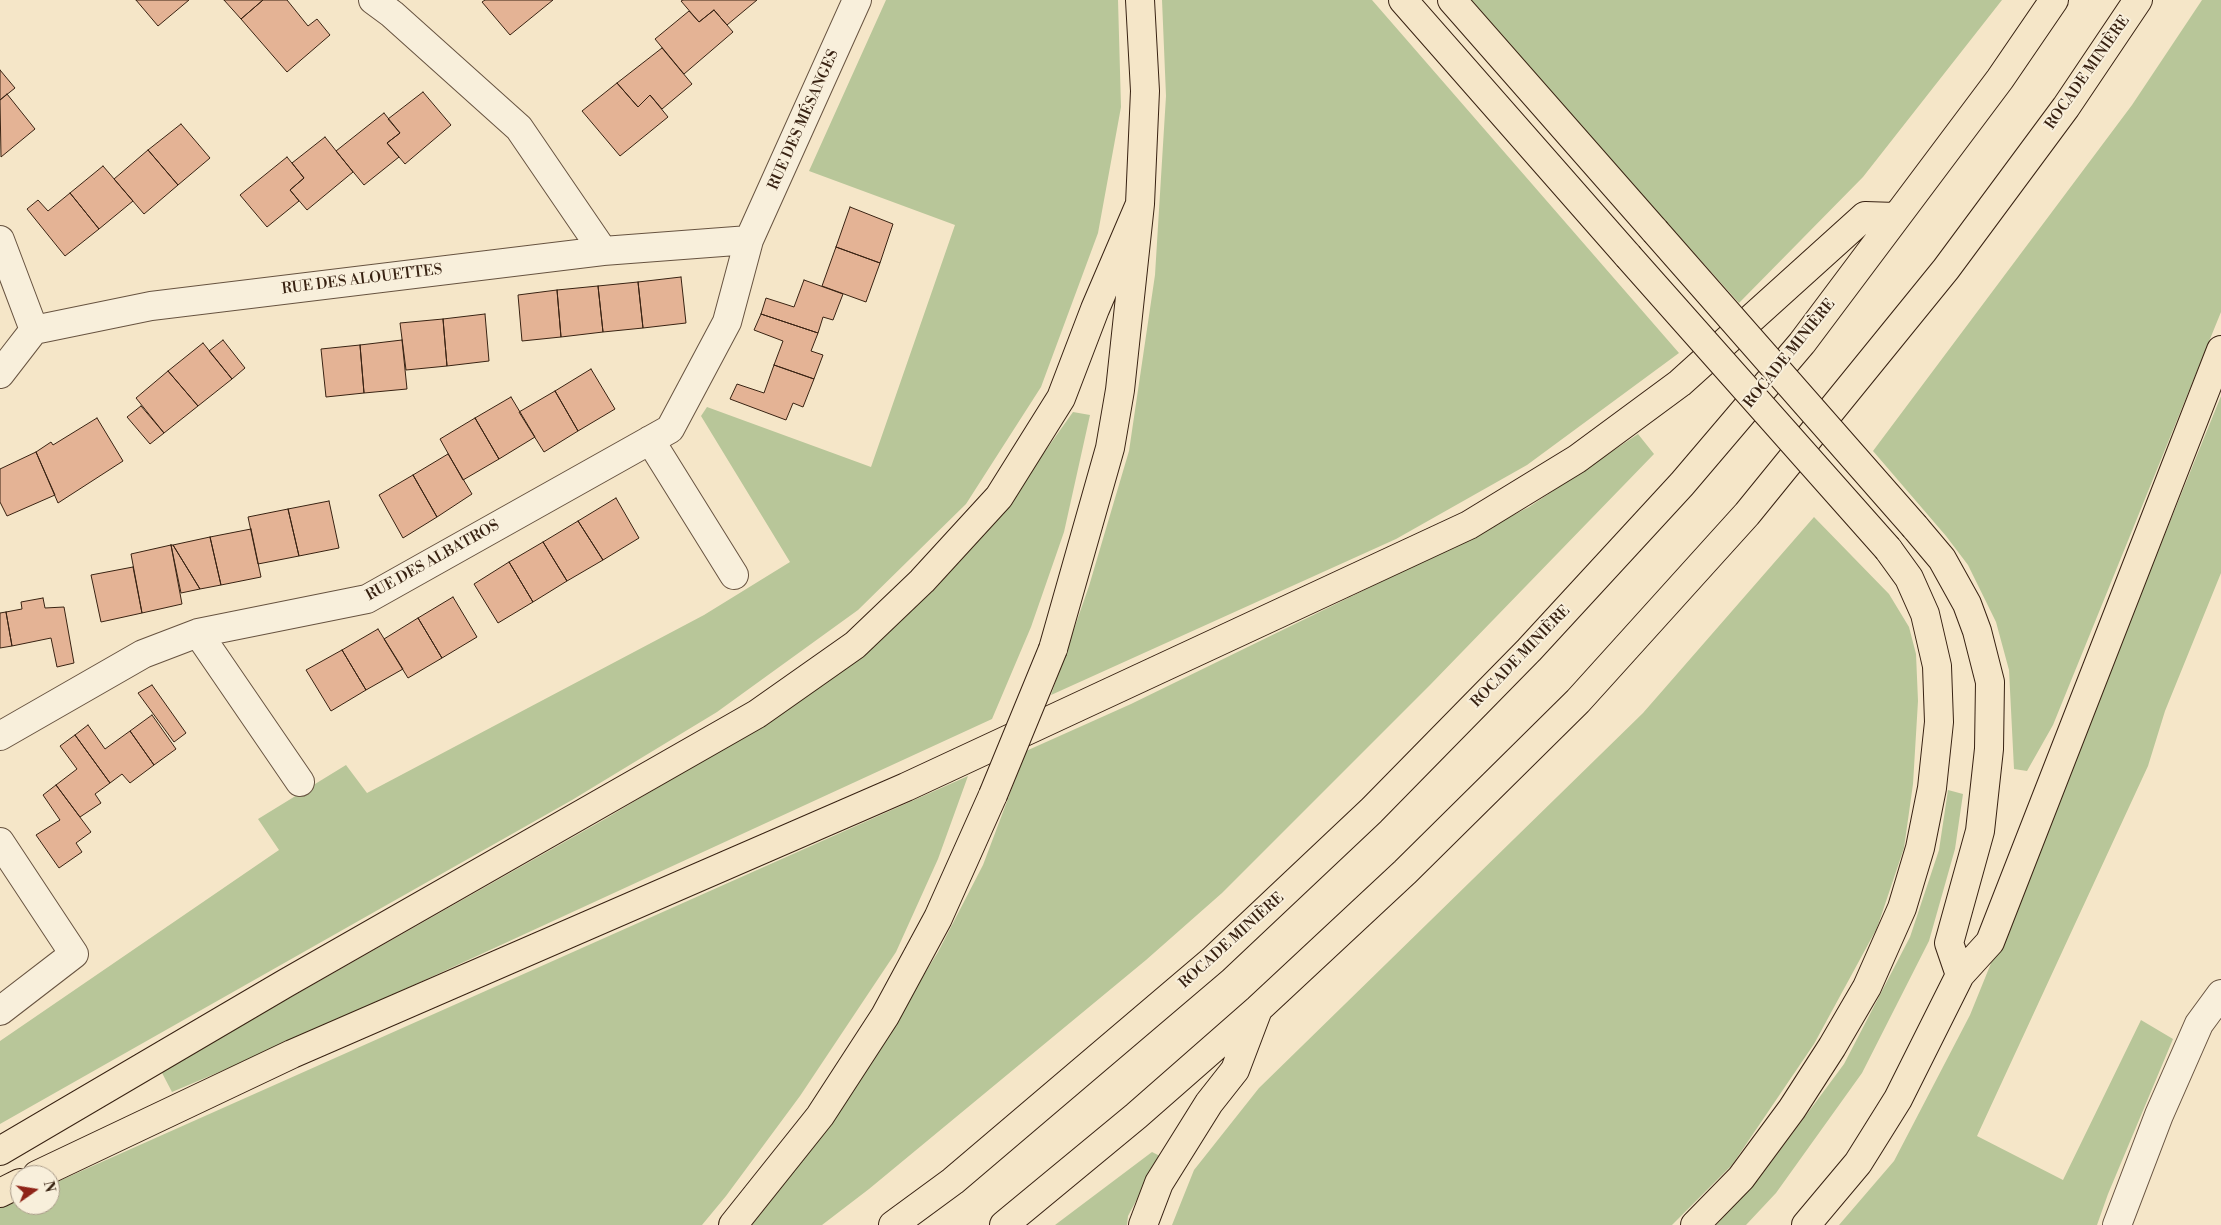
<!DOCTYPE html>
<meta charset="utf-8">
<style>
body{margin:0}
#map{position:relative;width:2221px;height:1225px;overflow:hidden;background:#f5e6c8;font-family:"Libre Bodoni",serif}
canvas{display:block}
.north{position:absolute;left:10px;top:1165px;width:50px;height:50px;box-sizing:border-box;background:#f8efdb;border:1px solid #ab9d8b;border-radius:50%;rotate:77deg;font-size:14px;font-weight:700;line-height:20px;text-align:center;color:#382212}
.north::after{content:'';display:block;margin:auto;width:18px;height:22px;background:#8f2418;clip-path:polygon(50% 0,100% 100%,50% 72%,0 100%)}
</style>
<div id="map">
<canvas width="2221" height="1225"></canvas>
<div class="north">N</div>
</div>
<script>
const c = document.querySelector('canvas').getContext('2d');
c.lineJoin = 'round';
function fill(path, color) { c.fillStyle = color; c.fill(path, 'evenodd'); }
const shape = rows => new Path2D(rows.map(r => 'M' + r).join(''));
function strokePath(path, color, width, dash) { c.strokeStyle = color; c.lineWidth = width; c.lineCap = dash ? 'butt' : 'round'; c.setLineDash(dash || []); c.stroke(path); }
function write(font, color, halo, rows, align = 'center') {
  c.font = font + ' "Libre Bodoni",serif'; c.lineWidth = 4; c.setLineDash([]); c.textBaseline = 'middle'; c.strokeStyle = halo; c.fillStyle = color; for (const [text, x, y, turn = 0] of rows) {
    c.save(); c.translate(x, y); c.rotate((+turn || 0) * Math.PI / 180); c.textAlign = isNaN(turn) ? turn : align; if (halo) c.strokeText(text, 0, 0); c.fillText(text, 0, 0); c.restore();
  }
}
fill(shape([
 [886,0,1118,0,1121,107,1098,233,1041,387,966,504,858,610,717,712,572,800,0,1124,0,1041,279,850,258,819,346,765,367,793,704,615,790,562,701,416,707,407,871,467,955,225,809,171],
 [1162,0,1372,0,1679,353,1527,465,1396,539,1051,695,1089,586,1129,451,1155,275,1166,96],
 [1467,0,2002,0,1863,177,1739,303],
 [2202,0,2221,0,2221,312,2053,725,2027,771,2014,769,2009,670,1996,622,1968,565,1946,536,1873,451,2132,105],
 [2221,396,2221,573,2165,711,2148,766,1977,1136,2063,1180,2141,1020,2173,1039,2108,1194,2097,1225,1839,1225,1894,1161,1970,1015],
 [1073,412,1090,415,1064,532,1031,627,992,719,290,1042,172,1092,161,1071,605,819,759,727,881,638,935,589,1009,502],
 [1638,434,1654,454,1430,685,1222,893,1146,960,869,1189,822,1225,752,1225,831,1124,938,952,983,865,1026,751,1131,704,1428,559,1529,507],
 [1814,517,1889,594,1909,627,1916,654,1918,701,1913,784,1904,848,1877,928,1814,1044,1732,1165,1672,1225,1172,1225,1194,1170,1259,1088,1643,713],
 [968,776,938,859,896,952,800,1096,726,1196,702,1225,0,1225,0,1207,20,1198,20,1205,50,1205,50,1185],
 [1948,790,1963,794,1955,849,1929,941,1862,1073,1776,1193,1746,1225,1716,1225,1758,1180,1844,1064,1910,937,1939,850],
 [1152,1152,1160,1156,1128,1216,1127,1225,1055,1225]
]), '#b8c699');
const building = shape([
 [136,0,189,0,158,26,136,0],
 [224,0,263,0,241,19,224,0],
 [263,0,287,0,308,26,317,19,330,35,287,72,241,19,263,0],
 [485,0,553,0,510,35,482,2,485,0],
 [683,0,757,0,727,25,714,10,699,22,681,1,683,0],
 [714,10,733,32,684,74,655,39,689,11,699,22,714,10],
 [662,48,692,84,662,109,650,95,638,107,617,83,662,48],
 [0,70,15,88,0,100,0,70],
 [617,83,638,107,650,95,668,117,620,156,582,111,617,83],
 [423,92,451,125,405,164,387,143,400,133,388,119,423,92],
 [7,94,35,129,1,157,0,100,7,94],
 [384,113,400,133,387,143,399,157,364,185,336,151,384,113],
 [181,124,210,158,178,185,148,150,181,124],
 [325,137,353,172,307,210,290,190,304,178,292,163,325,137],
 [148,150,178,185,144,214,114,179,148,150],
 [287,157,304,178,290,190,299,201,267,227,240,195,287,157],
 [103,166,133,201,99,229,70,193,103,166],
 [70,193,99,229,65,256,27,209,38,200,48,211,70,193],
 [850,207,893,224,880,263,836,247,850,207],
 [836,247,880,263,866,302,822,286,836,247],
 [681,277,686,323,643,328,638,282,681,277],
 [804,280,843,294,833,320,823,317,818,333,761,314,766,298,794,307,804,280],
 [638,282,643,328,603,332,598,286,638,282],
 [598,286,603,332,561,337,557,290,598,286],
 [557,290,561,337,522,341,518,295,557,290],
 [485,314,489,361,447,366,443,319,485,314],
 [761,314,818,333,811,351,823,355,814,379,774,365,783,341,754,330,761,314],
 [443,319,447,366,406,370,400,323,443,319],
 [223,340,245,368,232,379,209,351,223,340],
 [402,340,407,389,364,393,360,345,402,340],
 [203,343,232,379,198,406,168,371,203,343],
 [360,345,364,393,326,397,321,349,360,345],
 [774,365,814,379,803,407,793,403,786,420,730,399,737,384,764,393,774,365],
 [591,369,615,409,578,431,555,391,591,369],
 [168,371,198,406,164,433,136,398,168,371],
 [555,391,578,431,544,452,519,412,555,391],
 [511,397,535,437,499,459,475,418,511,397],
 [141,406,164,433,150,444,127,417,141,406],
 [97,418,123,461,58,503,36,452,51,442,53,445,97,418],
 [475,418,499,459,463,480,440,439,475,418],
 [36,452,55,495,7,516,0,502,0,469,36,452],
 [448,454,472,494,437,517,413,475,448,454],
 [413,475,437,517,403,538,379,495,413,475],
 [616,498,639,538,603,560,578,521,616,498],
 [329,501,339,548,299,556,288,509,329,501],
 [288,509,299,556,258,564,248,517,288,509],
 [578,521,603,560,567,581,543,542,578,521],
 [251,529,261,577,221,585,210,537,251,529],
 [210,537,221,585,200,589,173,545,210,537],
 [543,542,567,581,533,602,509,562,543,542],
 [171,545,173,545,200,589,181,593,171,545],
 [171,545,182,604,142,613,131,554,171,545],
 [509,562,533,602,498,623,474,584,509,562],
 [133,567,142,613,101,622,91,575,133,567],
 [453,597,477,637,442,658,418,618,453,597],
 [43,598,45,608,64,607,74,663,57,667,51,638,12,646,6,612,22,609,21,602,43,598],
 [6,612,12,646,0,648,0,613,6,612],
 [418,618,442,658,408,678,384,639,418,618],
 [378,629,403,669,366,690,342,650,378,629],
 [342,650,366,690,331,711,306,670,342,650],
 [152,685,186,733,174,742,138,693,152,685],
 [152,715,176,749,154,765,130,731,152,715],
 [88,725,105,749,130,731,154,765,130,783,122,774,110,783,75,735,88,725],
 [75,735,110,783,95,794,101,803,80,817,56,785,77,769,60,746,75,735],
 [56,785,91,832,76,843,82,852,59,868,36,835,60,820,43,795,56,785]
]);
fill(building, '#e4b395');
strokePath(building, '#382212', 1);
const minor = shape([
 [373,0,392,14,519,128,603,251],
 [0,240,34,330],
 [0,374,34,330,151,306,603,251,749,240],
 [650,440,734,575],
 [198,633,300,782],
 [0,736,143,654,198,633,367,599,670,429,727,322,749,240,857,0],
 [0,842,74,954,0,1011],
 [2117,1225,2159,1115,2199,1024,2221,994]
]);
const highway = shape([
 [1403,0,1628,256],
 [1452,0,1655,231],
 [1915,527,1942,559,1967,604,1977,631,1990,682,1989,749,1980,831,1949,943,1960,975],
 [1053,649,1110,448,1120,390,1140,204,1145,91,1140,0],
 [0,1151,286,983,757,714,855,645,922,581,999,497,1061,398,1095,309,1140,204],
 [37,1175,292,1054,906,787,1469,525,1577,459,1680,383,1865,216,1896,217],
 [0,1193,20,1183],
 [733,1225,820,1116,885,1016,938,918,993,795],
 [893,1225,953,1181,1213,960,1371,811,1529,650,1682,484,1802,343,2000,79,2054,0],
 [1004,1225,1136,1116,1258,1009,1405,872,1578,701,1747,514,1946,269,2066,107,2138,0],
 [1143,1225,1159,1183,1209,1103,1235,1070,1257,1012],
 [1695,1225,1741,1178,1792,1109,1832,1047,1867,987,1902,908,1920,848,1932,788,1939,722,1937,666,1925,614,1909,578,1888,549],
 [1806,1225,1858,1163,1898,1099,1960,975,1990,942,2221,350]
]);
strokePath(minor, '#675340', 30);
strokePath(highway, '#382212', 30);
strokePath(minor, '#f8efdb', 28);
strokePath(highway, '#f5e6c8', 28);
const highwayBridge = shape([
 [1655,231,1915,527],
 [1628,256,1888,549],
 [993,795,1053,649]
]);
strokePath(highwayBridge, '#382212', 30, []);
strokePath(highwayBridge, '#f5e6c8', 28);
write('15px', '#382212', '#f8efdb', [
 ["ROCADE MINIÈRE",2088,73,-55],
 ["RUE DES MÉSANGES",804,120,-66],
 ["RUE DES ALOUETTES",362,280,-7],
 ["ROCADE MINIÈRE",1790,354,-51],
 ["RUE DES ALBATROS",433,561,-29],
 ["ROCADE MINIÈRE",1521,657,-46],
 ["ROCADE MINIÈRE",1232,941,-42]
]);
</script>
